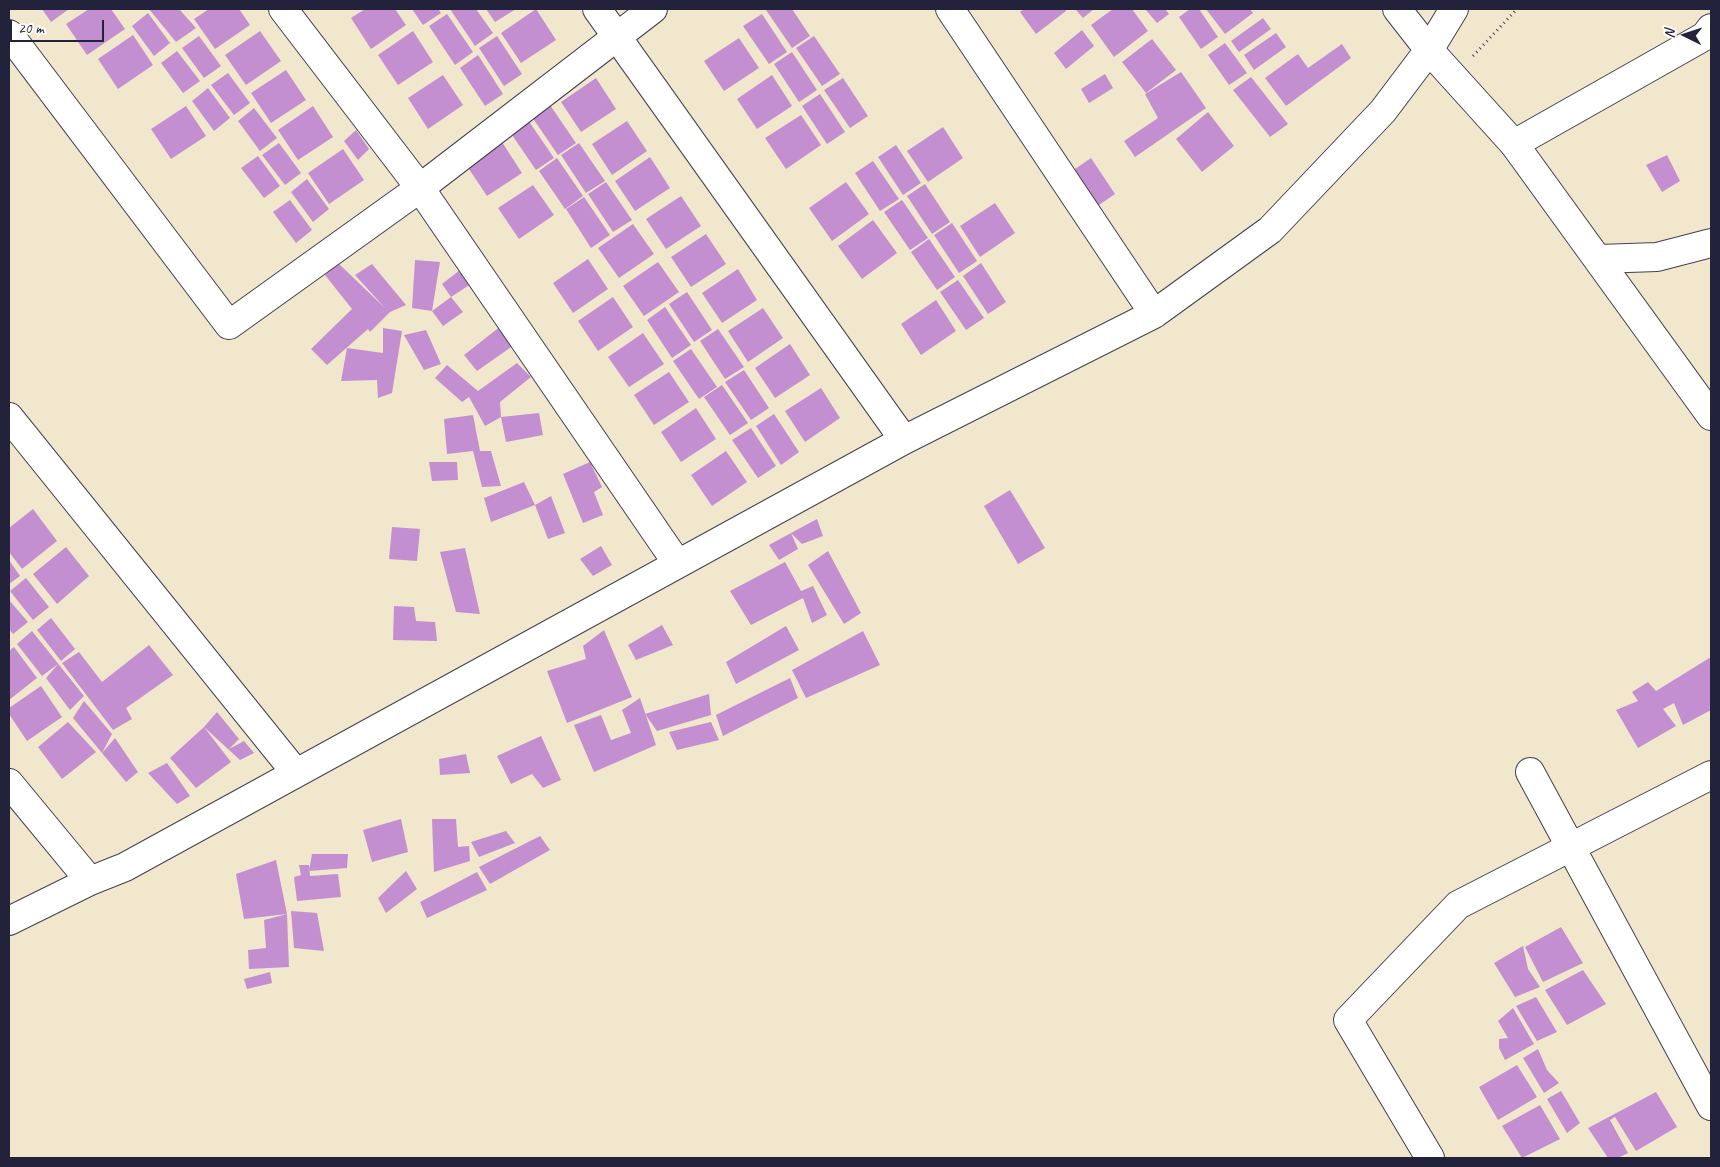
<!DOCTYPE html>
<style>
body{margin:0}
#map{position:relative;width:1720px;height:1167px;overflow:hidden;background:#f0e7cc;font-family:Caveat,sans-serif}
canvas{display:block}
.frame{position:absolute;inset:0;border:10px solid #22223b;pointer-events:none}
.north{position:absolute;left:1660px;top:10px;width:50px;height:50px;-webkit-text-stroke:4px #fdfcf7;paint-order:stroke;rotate:274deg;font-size:14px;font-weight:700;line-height:20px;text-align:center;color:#22223b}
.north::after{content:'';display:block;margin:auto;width:18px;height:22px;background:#22223b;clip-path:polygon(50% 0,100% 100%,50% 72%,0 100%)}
.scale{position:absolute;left:10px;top:20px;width:94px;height:22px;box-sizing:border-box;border:2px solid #22223b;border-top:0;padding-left:6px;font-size:15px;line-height:18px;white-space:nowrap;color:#22223b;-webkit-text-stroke:4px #fdfcf7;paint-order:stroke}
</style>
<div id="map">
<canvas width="1720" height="1167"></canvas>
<div class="frame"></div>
<div class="north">N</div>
<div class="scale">20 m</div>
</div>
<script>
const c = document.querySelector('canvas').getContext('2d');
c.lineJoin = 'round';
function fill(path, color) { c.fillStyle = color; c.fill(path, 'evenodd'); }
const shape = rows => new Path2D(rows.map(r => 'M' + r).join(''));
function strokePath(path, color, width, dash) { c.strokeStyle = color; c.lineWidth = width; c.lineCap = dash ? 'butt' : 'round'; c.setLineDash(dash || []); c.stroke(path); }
fill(shape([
 [42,9,69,9,51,22],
 [89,9,111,9,125,29,87,55,66,24],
 [149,9,179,9,196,28,176,42],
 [209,9,239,9,250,25,215,49,194,19],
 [365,9,395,9,406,25,371,49,351,18],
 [412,9,438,9,441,13,423,25],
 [450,9,476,9,493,33,475,46],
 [486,9,516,9,495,22],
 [536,9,556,40,521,63,501,33],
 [768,9,792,9,810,36,792,48,766,10],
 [1024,9,1065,9,1066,11,1036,34,1020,12],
 [1075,9,1094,9,1083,18],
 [1113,9,1132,9,1148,31,1114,57,1091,25],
 [1145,9,1165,9,1169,14,1157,23],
 [1190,9,1199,9,1218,37,1201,49,1179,17],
 [1206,9,1250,9,1253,13,1225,34],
 [148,13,170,43,154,56,132,26],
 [447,14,473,52,455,65,429,26],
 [762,14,787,52,769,64,743,26],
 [1263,18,1271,29,1239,52,1231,41],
 [1082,30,1094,46,1066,69,1054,53],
 [260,31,281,61,246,85,225,55],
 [413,31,433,62,398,85,378,55],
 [1276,33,1286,47,1254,70,1244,55],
 [133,35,153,65,118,89,98,59],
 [199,36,221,66,204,78,182,48],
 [497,36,522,74,504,86,479,48],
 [814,36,840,74,822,86,796,48],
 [739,38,759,68,724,91,704,61],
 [1152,39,1176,70,1146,93,1122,62],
 [1225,43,1247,73,1229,85,1208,55],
 [1342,44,1351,58,1286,106,1265,78,1298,54,1308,68],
 [177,51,200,81,183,93,161,63],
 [792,52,817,90,799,102,774,64],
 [478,55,503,94,485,106,460,68],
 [286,70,306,100,271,123,251,93],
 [1181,72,1206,108,1135,157,1124,141,1158,118,1145,94],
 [228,73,250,103,234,115,211,85],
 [1105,74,1113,88,1089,103,1081,89],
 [443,75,463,105,428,129,408,98],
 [772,75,792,106,757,129,737,99],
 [1251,77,1288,124,1270,137,1233,90],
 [596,78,616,109,581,132,561,102],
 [843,78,868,116,850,128,824,90],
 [208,88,230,118,214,131,192,101],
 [820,94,845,132,827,144,802,106],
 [550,105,576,143,558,155,532,117],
 [186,106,206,136,171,159,151,129],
 [313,106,333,137,298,160,278,130],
 [254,108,277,138,260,151,238,121],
 [1208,112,1234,146,1202,172,1176,139],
 [801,115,821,145,786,169,765,138],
 [528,120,554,158,536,170,510,132],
 [627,121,647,151,612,175,592,144],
 [943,127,963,158,928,182,907,151],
 [356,130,369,149,358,160,344,141],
 [502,142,522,173,487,196,467,166],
 [279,143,301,173,285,185,262,155],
 [579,143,605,181,586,193,561,155],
 [896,145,921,183,903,195,878,157],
 [343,149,364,180,329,204,308,173],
 [1667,155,1680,181,1662,192,1646,165],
 [258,156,280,186,264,198,241,168],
 [650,157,670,188,635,211,615,181],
 [557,158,583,196,565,209,539,171],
 [1091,158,1115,194,1096,207,1072,171],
 [873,161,899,199,880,211,855,173],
 [307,179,329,209,313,222,291,192],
 [606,182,632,220,613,232,588,194],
 [846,182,869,214,832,241,809,208],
 [925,184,950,222,932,234,907,196],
 [533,185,554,215,519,239,498,208],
 [681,196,701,226,666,249,646,219],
 [584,197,610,235,591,248,566,209],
 [290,200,312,230,296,243,273,212],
 [902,200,928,238,910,250,884,212],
 [995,203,1015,233,980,257,960,226],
 [873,220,897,253,862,279,838,246],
 [952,223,977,261,959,273,934,235],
 [633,224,654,254,619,278,598,248],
 [706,234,726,264,691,287,671,257],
 [929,239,955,277,937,290,911,252],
 [588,259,608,289,573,313,553,283],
 [415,260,440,262,432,311,412,308],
 [658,262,679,292,644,316,623,286],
 [338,263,385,308,355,275,372,264,406,305,390,312,370,332,368,329,327,365,311,349,352,309,325,275],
 [981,263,1006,302,988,314,963,276],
 [738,269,757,300,722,323,702,293],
 [460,270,471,284,451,297,442,284],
 [958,280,984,318,966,330,940,292],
 [687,292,712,330,694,342,669,304],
 [451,297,463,312,443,326,432,311],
 [613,297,633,327,598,351,578,321],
 [936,300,956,331,921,355,901,324],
 [665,307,691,345,672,358,647,320],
 [763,308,783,338,748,362,728,331],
 [501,326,514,345,477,371,464,355],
 [383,328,402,331,392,393,378,398,377,380,341,381,347,348,383,353],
 [718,329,744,367,725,379,700,341],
 [426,330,441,364,424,370,404,335],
 [643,333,664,364,629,387,608,357],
 [790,344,810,375,775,398,755,368],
 [691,349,717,387,699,399,673,361],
 [517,363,531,377,500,402,501,417,485,426,469,397,462,402,435,378,447,365,478,391],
 [744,370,769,408,751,420,725,382],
 [669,372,689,402,654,425,634,395],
 [722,385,748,423,730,435,704,397],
 [821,388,840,418,805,442,785,411],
 [696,408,716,439,681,462,661,432],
 [539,413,543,435,506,442,501,417],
 [774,414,799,452,781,465,756,426],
 [473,415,480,451,491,451,501,486,482,487,473,451,447,454,444,419],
 [751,428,776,466,758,478,732,440],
 [726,451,747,482,712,506,691,475],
 [429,462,457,462,458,480,432,481],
 [590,462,602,487,594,492,603,515,583,523,563,474],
 [524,482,535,505,551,496,565,533,548,539,535,505,491,522,484,498],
 [1010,490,1045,548,1018,564,984,506],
 [33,509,57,541,22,569,9,552,9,528],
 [817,519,823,536,802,544,791,533],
 [392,527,420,529,417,561,389,559],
 [791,533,798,549,779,560,769,545],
 [601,546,612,565,593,576,580,559],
 [66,547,89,576,57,604,33,574],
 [465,548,480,614,456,612,440,552],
 [828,551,861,613,844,624,808,565],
 [9,560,20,576,9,584],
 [785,562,801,591,813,586,827,615,812,623,803,598,751,625,730,591],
 [26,578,49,607,33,620,10,591],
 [9,600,28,622,13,634,9,629],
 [394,606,414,607,416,621,435,622,437,641,393,640],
 [51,618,75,649,61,661,37,630],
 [662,625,673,645,636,660,628,645],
 [786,626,799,650,736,684,726,662],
 [604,630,632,697,567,723,547,671,586,659,583,646],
 [32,631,84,696,70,710,46,678,58,664,42,676,17,644],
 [863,631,880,665,806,698,792,670],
 [149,645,173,675,126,708,132,719,113,730,62,663,79,652,102,682],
 [14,647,37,678,9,700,9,651],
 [1711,657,1711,710,1683,725,1674,703,1663,709,1676,726,1638,748,1616,710,1638,701,1632,692,1648,682,1656,691],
 [790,678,798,698,723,736,716,715],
 [41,686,62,717,27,741,9,714,9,708],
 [709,694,711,715,657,731,645,714],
 [640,698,656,745,594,772,574,725,601,715,611,740,631,733,622,710],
 [84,701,112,734,102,753,73,718],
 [217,712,239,739,229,749,244,741,254,753,240,760,204,727],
 [68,722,96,752,62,779,38,747],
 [711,722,719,740,677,750,669,732],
 [204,727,231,762,196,788,170,758],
 [541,736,561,780,543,788,532,774,511,784,497,756],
 [115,738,138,772,126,782,102,753],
 [466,754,470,773,440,775,439,759],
 [167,763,190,796,177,804,148,773],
 [401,819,408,852,372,862,363,830],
 [432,819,456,819,458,847,469,846,470,861,434,872],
 [506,831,515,843,479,857,471,842],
 [540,836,550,850,490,884,479,867],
 [312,854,348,854,347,868,309,871],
 [276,860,287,914,244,919,236,874],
 [299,865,309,865,310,876,338,874,341,897,297,901,294,877,301,875],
 [406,871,417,889,386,913,378,898],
 [477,872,487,890,427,918,420,902],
 [291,911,317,913,324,951,294,948],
 [287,914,289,967,249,969,248,950,266,948,264,920],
 [1561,927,1583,963,1543,982,1525,947],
 [1523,946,1528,969,1540,987,1515,997,1494,963],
 [1583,970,1606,1004,1567,1025,1545,990],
 [270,972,272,983,247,989,244,979],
 [1536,997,1557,1032,1537,1041,1516,1006],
 [1513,1008,1534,1044,1505,1060,1499,1048,1499,1039,1508,1038,1498,1021],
 [1538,1049,1547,1070,1559,1083,1544,1093,1523,1058],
 [1517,1065,1537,1097,1498,1120,1479,1087],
 [1561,1091,1580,1123,1567,1133,1547,1099],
 [1656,1092,1677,1127,1636,1151,1615,1117,1610,1120,1628,1153,1618,1158,1608,1158,1588,1128],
 [1540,1105,1560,1139,1522,1158,1502,1126]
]), '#c48fd0');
const minor = shape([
 [283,9,420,188,677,563],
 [597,9,904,440],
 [950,9,1154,314,1270,230,1383,111,1429,50,1454,9],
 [9,34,229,325,420,188,653,9],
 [1514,144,1705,36,1711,28],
 [1599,259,1657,257,1711,243],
 [9,417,296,773],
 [1530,772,1711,1106],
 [9,783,90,881],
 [9,921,90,881,125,867,904,440,1154,314],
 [1430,1158,1348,1020,1458,905,1711,775]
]);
const tertiary = shape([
 [1397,9,1429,50,1514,144,1711,416]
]);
strokePath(minor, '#414051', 30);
strokePath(tertiary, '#414051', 30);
strokePath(shape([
 [1473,56,1517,9]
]), '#414051', 3, [1, 4]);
strokePath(minor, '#fff', 28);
strokePath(tertiary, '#fff', 28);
</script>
